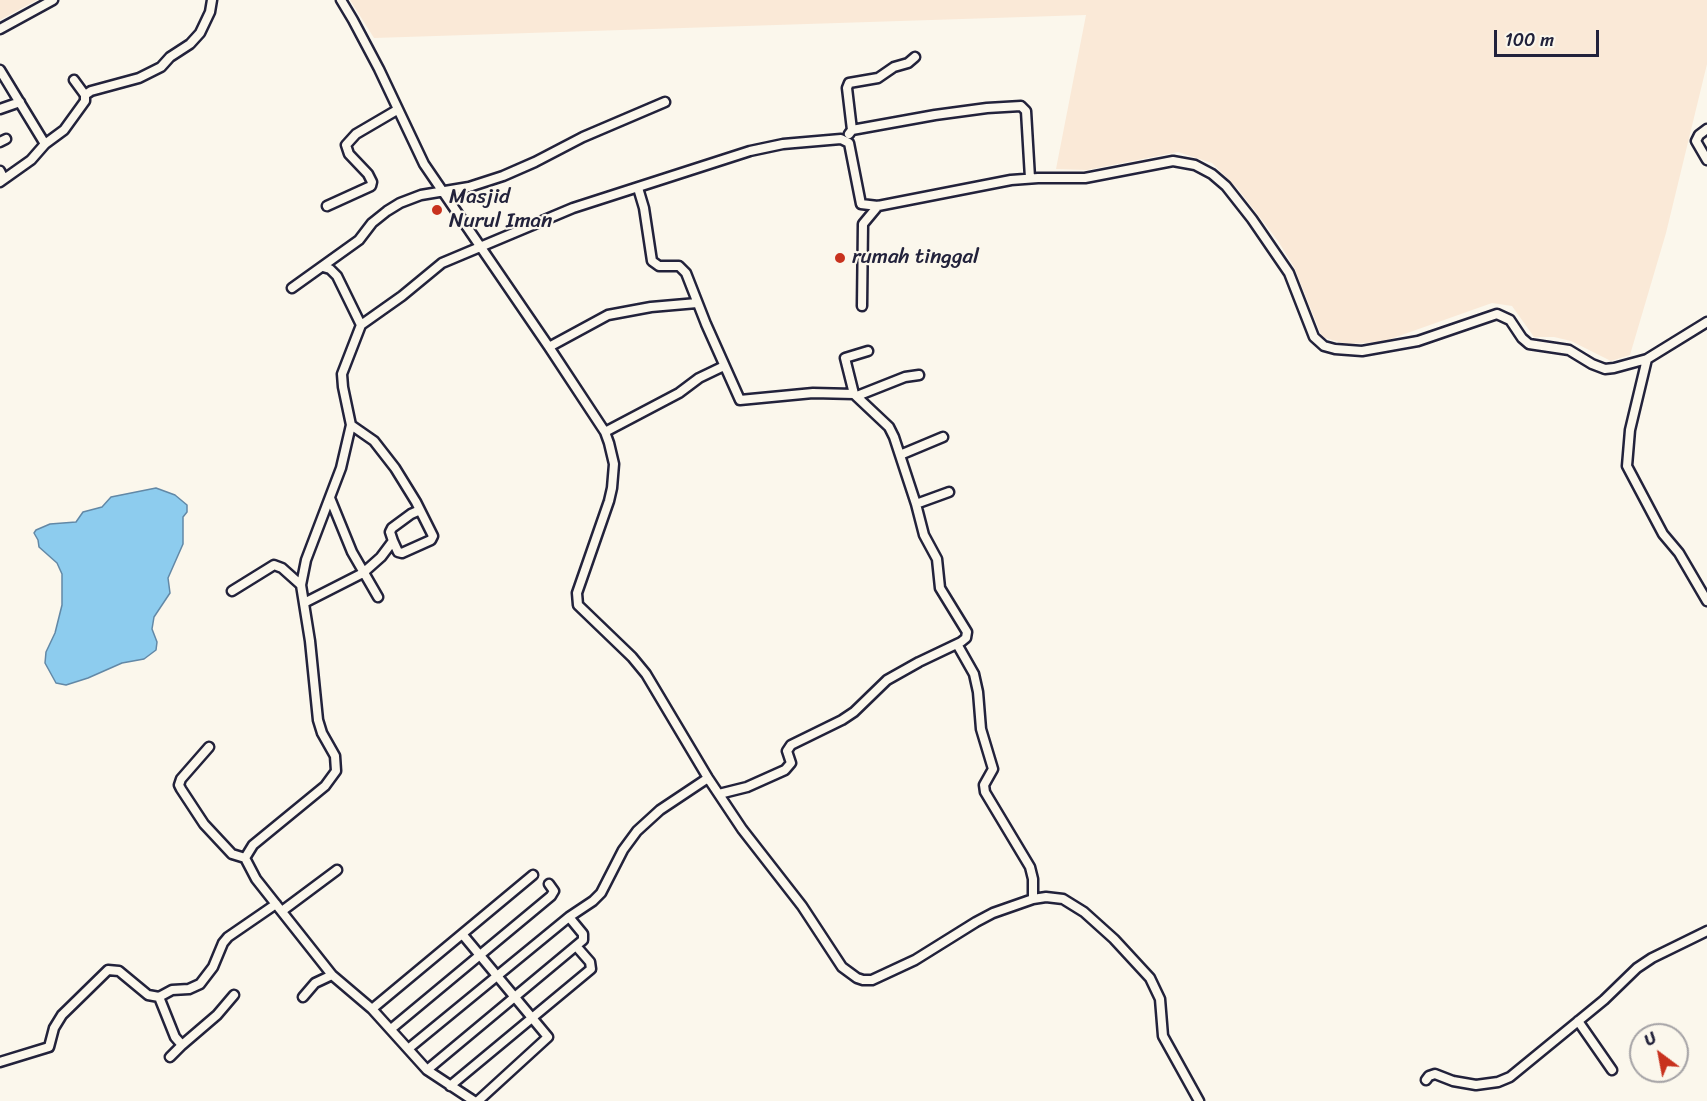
<!DOCTYPE html>
<style>
body{margin:0}
#map{position:relative;width:1707px;height:1101px;overflow:hidden;background:#fbf7ec;font-family:Sriracha,sans-serif}
canvas{display:block}
.north{position:absolute;left:1629px;top:1023px;width:60px;height:60px;box-sizing:border-box;background:#fbf7ec;border:2px solid #a4a2a5;border-radius:50%;rotate:328deg;font-size:16px;font-weight:700;line-height:24px;text-align:center;color:#22223b}
.north::after{content:'';display:block;margin:auto;width:21px;height:27px;background:#c8321e;clip-path:polygon(50% 0,100% 100%,50% 72%,0 100%)}
.scale{position:absolute;left:1494px;top:30px;width:105px;height:27px;box-sizing:border-box;border:3px solid #22223b;border-top:0;padding-left:8px;font-size:18px;line-height:21px;white-space:nowrap;color:#22223b;-webkit-text-stroke:4px #fbf7ec;paint-order:stroke}
</style>
<div id="map">
<canvas width="1707" height="1101"></canvas>
<div class="north">U</div>
<div class="scale">100 m</div>
</div>
<script>
const c = document.querySelector('canvas').getContext('2d');
c.lineJoin = 'round';
function fill(path, color) { c.fillStyle = color; c.fill(path, 'evenodd'); }
const shape = rows => new Path2D(rows.map(r => 'M' + r).join(''));
function strokePath(path, color, width, dash) { c.strokeStyle = color; c.lineWidth = width; c.lineCap = dash ? 'butt' : 'round'; c.setLineDash(dash || []); c.stroke(path); }
function write(font, color, halo, rows, align = 'center') {
  c.font = font + ' Sriracha,sans-serif'; c.lineWidth = 4.5; c.setLineDash([]); c.textBaseline = 'middle'; c.strokeStyle = halo; c.fillStyle = color; for (const [text, x, y, turn = 0] of rows) {
    c.save(); c.translate(x, y); c.rotate((+turn || 0) * Math.PI / 180); c.textAlign = isNaN(turn) ? turn : align; if (halo) c.strokeText(text, 0, 0); c.fillText(text, 0, 0); c.restore();
  }
}
fill(shape([
 [0,0,37,0,0,20],
 [350,0,1707,0,1707,64,1666,233,1630,355,1611,361,1571,341,1554,337,1534,337,1512,306,1492,303,1382,342,1346,344,1322,337,1294,267,1278,241,1238,189,1212,163,1178,152,1087,170,1056,169,1086,15,374,38]
]), '#fae9d7');
const water = shape([
 [156,488,175,495,187,505,187,512,183,517,183,544,168,578,170,593,154,617,152,629,157,642,156,650,144,659,122,663,88,678,66,685,56,683,45,663,46,652,55,633,62,605,62,574,57,563,39,547,38,540,34,533,36,530,50,524,76,522,83,512,102,507,111,497,156,488]
]);
fill(water, '#8dccee');
strokePath(water, '#6288a6', 1.5);
const minor = shape([
 [341,0,353,20,379,69,424,164,549,347,605,432,609,443,614,464,612,488,609,501,577,593,578,605,632,657,646,674,708,778,742,829,802,906,842,967,857,978,863,980,872,980,915,960,976,922,993,913,1033,899,1046,897,1063,899,1084,912,1114,939,1150,978,1160,999,1163,1036,1199,1101],
 [0,29,53,0],
 [0,70,45,144,31,160,0,182],
 [85,95,91,91,139,78,161,67,170,57,190,44,200,33,210,12,212,0],
 [0,109,20,102],
 [1707,129,1699,135,1696,141,1707,160],
 [852,130,935,115,987,108,1021,106,1026,111,1030,178],
 [849,134,852,130,847,88,849,83,878,78,894,67,908,63,915,57],
 [0,142,6,139],
 [45,144,64,130,85,101,85,95,74,80],
 [0,171,4,179],
 [638,188,644,208,652,261,659,266,679,266,686,273,706,324,740,400,813,393,854,394,889,427,894,437,916,504,924,535,937,559,940,588,967,632,966,638,961,642,919,662,887,680,854,712,842,720,791,745,787,751,791,763,785,770,747,787,719,794],
 [327,206,371,186,372,182,368,174,349,154,346,145,356,134,397,110],
 [323,267,330,269,337,276,361,325],
 [292,288,359,240,372,223,387,211,400,203,421,195,469,187,503,176,535,162,583,137,665,102],
 [862,306,863,224,878,206],
 [549,347,608,315,651,307,697,303],
 [1647,359,1630,430,1627,466,1663,534,1679,553,1707,601],
 [854,394,845,358,868,351],
 [857,396,905,377,919,375],
 [351,425,374,441,395,468,416,502,433,536,431,540,402,553,398,552,393,541],
 [605,432,679,393,699,378,724,366],
 [900,455,943,437],
 [330,498,352,552,378,597],
 [916,504,949,492],
 [232,591,274,565,282,568,301,585],
 [304,603,363,573,381,557,393,541,390,532,392,528,411,514,420,510],
 [957,644,974,674,978,692,981,729,993,769,984,785,985,792,1030,867,1033,879,1033,899],
 [209,747,181,779,179,785,181,789,204,824,232,854,245,858],
 [282,911,337,870],
 [463,935,548,1037,478,1101],
 [234,995,217,1015,182,1045,175,1037,159,997,172,990,189,989,200,984,213,967,223,943,228,937,276,904],
 [303,997,315,983,332,975],
 [372,1009,533,875],
 [1578,1021,1612,1070],
 [391,1029,551,896,554,891,549,884],
 [408,1049,569,917,593,901,601,893,623,850,637,831,660,810,708,778],
 [170,1057,182,1045],
 [0,1062,49,1047,54,1028,62,1015,108,970,119,971,148,995,159,997],
 [427,1070,583,940,583,934,569,917],
 [1426,1080,1429,1076,1435,1074,1453,1081,1476,1085,1498,1082,1510,1077,1604,1000,1637,968,1652,958,1707,931],
 [450,1086,591,969,590,962,576,946],
 [474,1101,427,1070,372,1009,332,975,256,879,245,858,253,845,325,786,336,771,335,756,322,733,318,720,310,641,301,585,306,560,341,468,351,425,343,387,342,374,361,325,402,296,442,263,573,208,750,151,783,144,841,139,849,143,861,204,878,206,1011,180,1038,178,1085,178,1173,161,1195,165,1212,174,1226,186,1252,219,1289,273,1314,337,1324,346,1335,349,1362,351,1418,341,1497,314,1510,320,1522,338,1529,344,1569,350,1592,364,1605,369,1614,368,1647,359,1707,322]
]);
strokePath(minor, '#22223b', 13);
strokePath(minor, '#fbf7ec', 8);
for (const [x, y, r, color] of [
 [437,210,6,"#c8321e"],
 [840,258,6,"#c8321e"]
]) { const dot = new Path2D(); dot.arc(x, y, r, 0, 2 * Math.PI); c.fillStyle = color; c.fill(dot); strokePath(dot, '#fbf7ec', 2); }
write('21px', '#22223b', '#fbf7ec', [
 ["Masjid",449,198],
 ["Nurul Iman",449,222],
 ["rumah tinggal",852,258]
], 'left');
</script>
